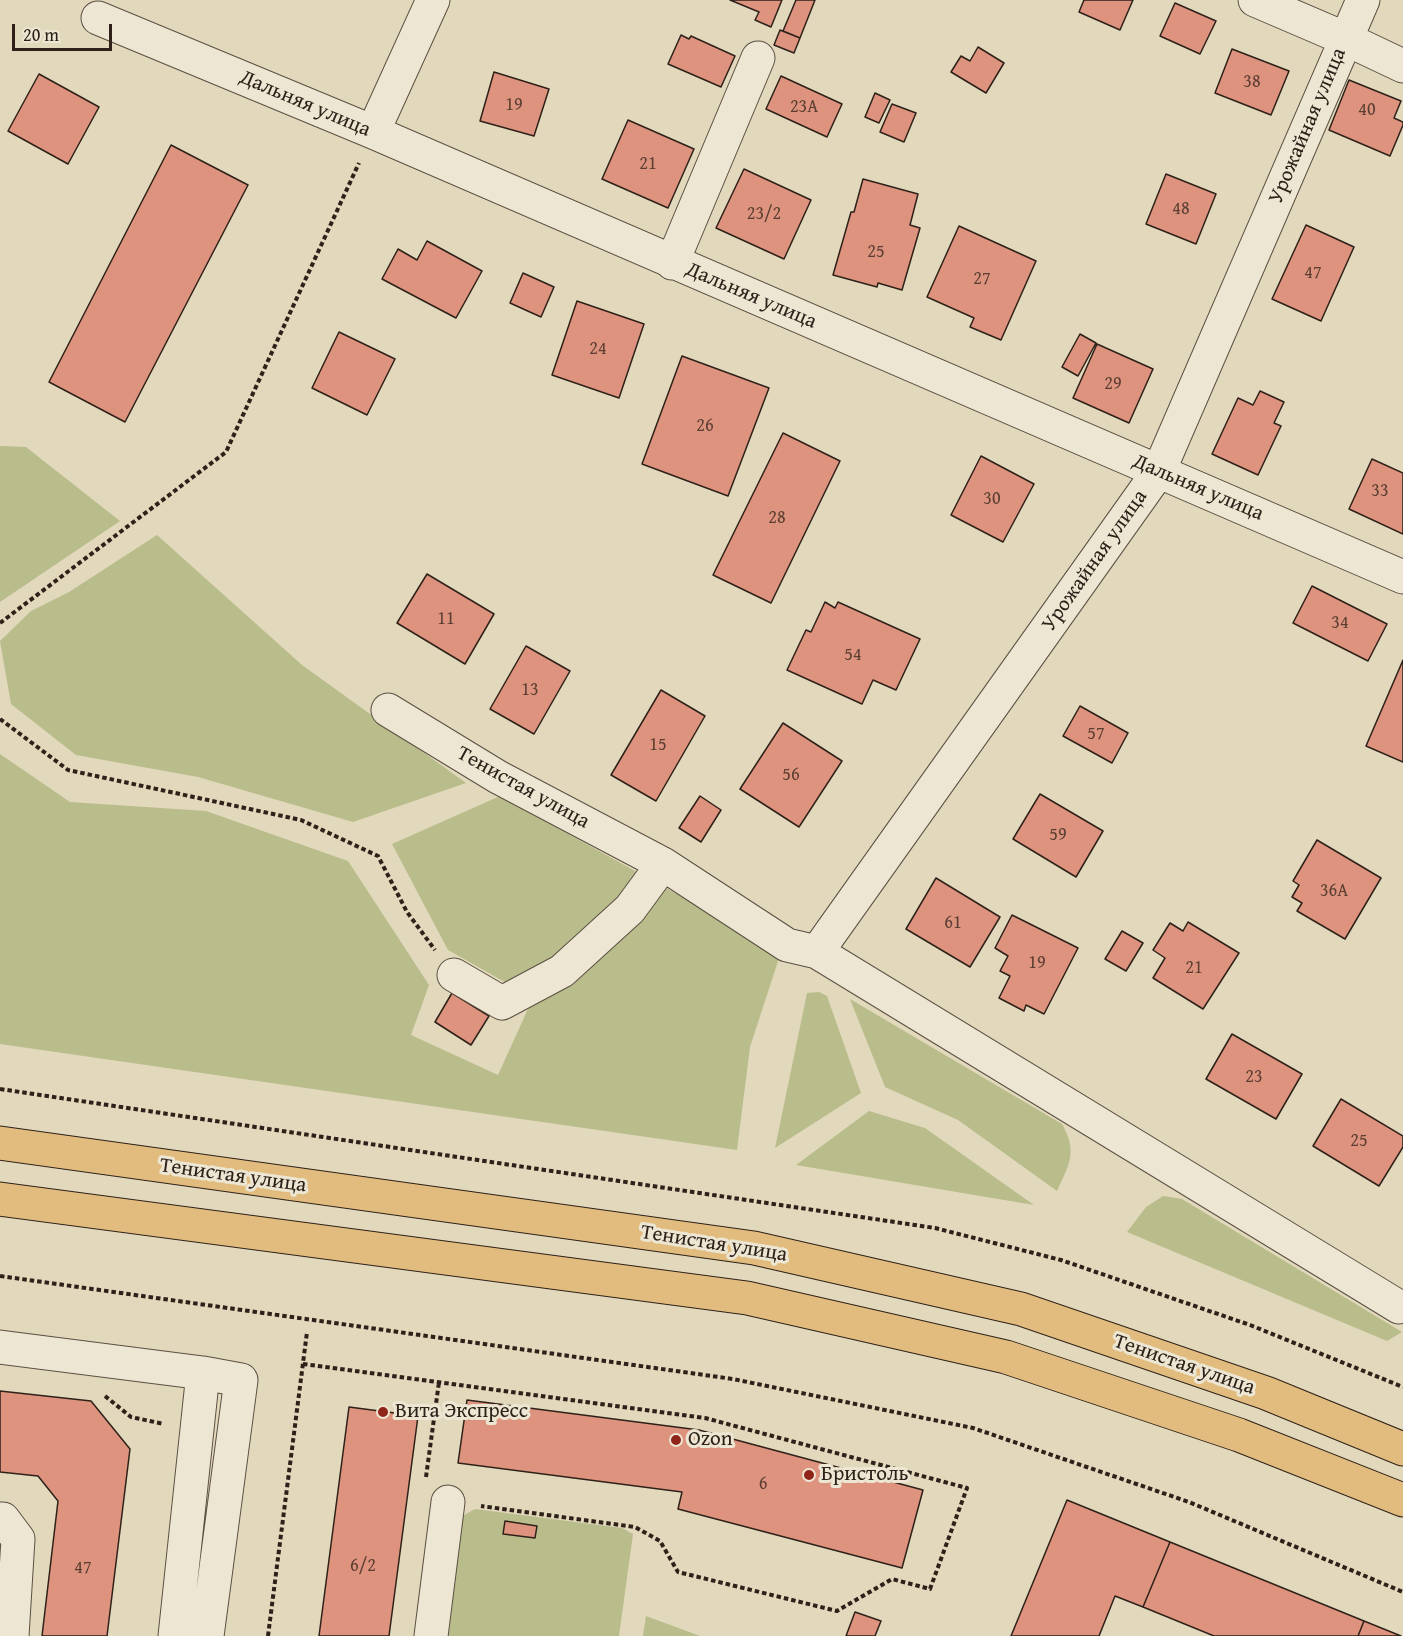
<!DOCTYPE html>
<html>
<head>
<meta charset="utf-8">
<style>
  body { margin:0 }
  #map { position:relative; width:1403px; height:1636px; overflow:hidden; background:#e2d8bb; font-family:"Gentium Book Plus",serif }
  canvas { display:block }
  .scale { position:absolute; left:12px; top:24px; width:100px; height:27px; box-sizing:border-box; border:3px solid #2e2119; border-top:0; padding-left:8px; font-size:18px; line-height:21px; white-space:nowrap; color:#2e2119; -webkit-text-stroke:4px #ece6d3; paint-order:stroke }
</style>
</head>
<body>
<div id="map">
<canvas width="1403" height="1636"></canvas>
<div class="scale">20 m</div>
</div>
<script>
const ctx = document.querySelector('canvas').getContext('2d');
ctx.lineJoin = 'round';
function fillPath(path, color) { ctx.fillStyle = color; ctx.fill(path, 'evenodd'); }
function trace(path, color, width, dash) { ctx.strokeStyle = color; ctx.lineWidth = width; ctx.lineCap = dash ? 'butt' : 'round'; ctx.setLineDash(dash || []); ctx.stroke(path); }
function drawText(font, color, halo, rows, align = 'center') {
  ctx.font = font + ' "Gentium Book Plus",serif'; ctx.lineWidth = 6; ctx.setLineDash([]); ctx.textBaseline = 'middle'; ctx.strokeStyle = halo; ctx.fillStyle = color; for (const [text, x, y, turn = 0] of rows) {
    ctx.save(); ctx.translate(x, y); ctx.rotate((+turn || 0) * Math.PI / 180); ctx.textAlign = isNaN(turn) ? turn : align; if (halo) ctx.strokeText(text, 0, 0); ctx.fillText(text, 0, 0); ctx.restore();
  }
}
fillPath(new Path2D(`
  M0,446L26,447L120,521L0,602Z
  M157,535L302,665L466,783L353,822L198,777L76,755L11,704L0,641L31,611L69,592Z
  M0,754L70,802L206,811L348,861L429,985L411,1035L498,1075L533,998L448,950L392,844L500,796L781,952L750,1047L737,1150L0,1044Z
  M819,992L827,996L861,1093L775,1148L807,993Z
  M850,999L1062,1124C1078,1152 1069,1165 1057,1191L958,1120L885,1087Z
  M869,1111L925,1128L1034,1205L796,1165Z
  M1163,1196L1182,1199L1402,1332L1387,1341L1127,1232L1146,1207Z
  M475,1509L622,1528L633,1534L619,1636H439L455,1520Z
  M646,1616L700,1636H643Z`), '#b9bd8c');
const building = new Path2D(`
  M730,0H782L771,27L755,20L759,12Z
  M796,0H815L800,38L783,31Z
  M1084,0H1133L1120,30L1079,12Z
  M1175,3L1216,21L1200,54L1160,36Z
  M780,30L800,38L794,53L774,45Z
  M681,35L689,39L691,36L735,56L721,87L668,64Z
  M978,47L1004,63L986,93L951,72L961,56L970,61Z
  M1232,49L1289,71L1271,115L1215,93Z
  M494,72L549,89L534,136L480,121Z
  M39,74L99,107L68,164L8,131Z
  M781,76L842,104L827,137L766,109Z
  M1349,80L1401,101L1394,118L1403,122V125L1390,156L1329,130Z
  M875,93L890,100L879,123L865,117Z
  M892,104L916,113L904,142L880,132Z
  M628,120L694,149L668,208L602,179Z
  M171,145L248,185L125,422L49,382Z
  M744,169L811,200L784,259L716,228Z
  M1166,174L1216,194L1196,244L1146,224Z
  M863,179L918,194L910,225L920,228L902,290L878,283L877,287L833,275L851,212H854Z
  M1306,225L1354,247L1321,321L1272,299Z
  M959,226L1036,261L1001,340L970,327L974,318L927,297Z
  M427,241L482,271L456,318L382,279L398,249L417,260Z
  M523,273L554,287L541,317L510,303Z
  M577,301L644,324L619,398L552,375Z
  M339,332L395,359L367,415L312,388Z
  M1080,334L1096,343L1078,376L1062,367Z
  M1097,344L1153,369L1129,423L1073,398Z
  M682,356L769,388L728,496L642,464Z
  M1260,391L1284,402L1274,423L1281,426L1258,475L1212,454L1238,398L1253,405Z
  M783,433L840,461L771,603L713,575Z
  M981,456L1034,484L1003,542L951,515Z
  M1372,459L1403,473V534L1349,509Z
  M427,574L494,614L465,664L397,623Z
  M1312,586L1387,624L1368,661L1293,623Z
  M825,602L835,608L838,602L920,639L896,690L873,680L862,704L787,670L806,630L811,632Z
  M526,646L570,671L534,734L490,709Z
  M1403,660V762L1366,746Z
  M661,690L705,716L656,801L611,775Z
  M1080,706L1128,733L1112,763L1063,736Z
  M783,723L842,761L799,827L740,789Z
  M1040,794L1103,831L1076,877L1013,839Z
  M700,796L721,810L701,842L679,828Z
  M1317,840L1381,878L1345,939L1297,911L1302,903L1292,897L1299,885L1293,881Z
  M936,878L1000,917L970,967L906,929Z
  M1012,915L1078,948L1044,1014L1026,1005L1024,1011L999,998L1010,976L1000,971L1008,956L995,948Z
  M1188,922L1239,953L1203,1009L1153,978L1165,958L1153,950L1170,923L1183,931Z
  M1122,931L1143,943L1126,971L1105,959Z
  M452,993L489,1016L471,1045L435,1022Z
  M1232,1034L1302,1074L1276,1119L1206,1079Z
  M1341,1099L1403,1136V1147L1379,1186L1313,1146Z
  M0,1391L91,1401L130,1449L107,1636H42L58,1501L38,1476L0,1472Z
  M467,1400L699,1430L923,1490L902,1568L678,1509L682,1492L458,1463Z
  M349,1407L418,1416L389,1636H319Z
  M1067,1500L1170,1542L1143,1607L1115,1596L1099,1636H1011Z
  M505,1521L537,1526L535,1538L503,1534Z
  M1170,1542L1364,1621L1358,1636H1214L1143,1607Z
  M855,1612L881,1621L875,1636H846Z
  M1364,1621L1401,1636H1358Z`);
fillPath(building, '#de937e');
trace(building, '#2e2119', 1.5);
const minor = new Path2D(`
  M1255,0L1346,39L1403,66
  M98,18L373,132L1403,577
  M373,132L433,0
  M672,263L758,58
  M388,710L498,777L663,864L787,945L817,952L1399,1307
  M817,952L1159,471L1363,0
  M454,975L502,1003L562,971L630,909L663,864
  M0,1347L203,1373L241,1380L207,1636
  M0,1519H3L18,1539L12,1636
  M175,1636L203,1373
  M431,1636L448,1502`);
const major = new Path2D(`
  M0,1143L754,1248L1021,1309L1266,1393L1403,1449
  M0,1199L747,1298L1006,1357L1239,1435L1403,1500`);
trace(minor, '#5b4f42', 35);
trace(major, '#2e2119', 35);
trace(new Path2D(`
  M0,623L226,452L359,163
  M0,719L68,770L301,820L378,856L407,912L435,950
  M0,1089L935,1228L1061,1260L1250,1325L1403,1387
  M0,1276L733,1379L973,1428L1189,1502L1403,1592
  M303,1364L705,1418L967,1488L930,1589L892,1579L837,1611L678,1572L660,1541L635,1527L481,1506
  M105,1396L131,1417L164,1424
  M426,1477L439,1382
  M268,1636L307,1332`), '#2e2119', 4, [4.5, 3]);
trace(minor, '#ece6d3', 33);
trace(major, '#e1bc7e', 33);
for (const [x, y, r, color] of [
  [383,1412,6,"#8f2418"],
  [676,1440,6,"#8f2418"],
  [809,1475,6,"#8f2418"]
]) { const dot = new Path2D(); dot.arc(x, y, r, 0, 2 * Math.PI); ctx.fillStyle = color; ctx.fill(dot); trace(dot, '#ece6d3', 2); }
drawText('18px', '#5a3e32', null, [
  ["38",1252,82],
  ["19",514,105],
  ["23А",804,107],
  ["40",1367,110],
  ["21",648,164],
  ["48",1181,209],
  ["23/2",764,214],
  ["25",876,252],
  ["47",1313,273],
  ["27",982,279],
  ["24",598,349],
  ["29",1113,384],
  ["26",705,426],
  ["33",1380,491],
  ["30",992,499],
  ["28",777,518],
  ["11",446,619],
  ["34",1340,623],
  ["54",853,655],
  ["13",530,690],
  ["57",1096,734],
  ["15",658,745],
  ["56",791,775],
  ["59",1058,835],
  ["36А",1334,891],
  ["61",953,923],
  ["19",1037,963],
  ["21",1194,968],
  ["23",1254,1077],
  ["25",1359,1141],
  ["6",763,1484],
  ["6/2",363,1566],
  ["47",83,1568]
]);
drawText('21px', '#2e2119', '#ece6d3', [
  ["Дальняя улица",305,104,23],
  ["Урожайная улица",1308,126,-67],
  ["Дальняя улица",751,296,23],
  ["Дальняя улица",1198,488,23],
  ["Урожайная улица",1095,561,-55],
  ["Тенистая улица",523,788,29],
  ["Тенистая улица",233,1176,8],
  ["Тенистая улица",714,1244,9],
  ["Тенистая улица",1184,1365,19]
]);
drawText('21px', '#2e2119', '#ece6d3', [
  ["Вита Экспресс",395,1412],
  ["Ozon",688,1440],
  ["Бристоль",821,1475]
], 'left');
</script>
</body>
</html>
